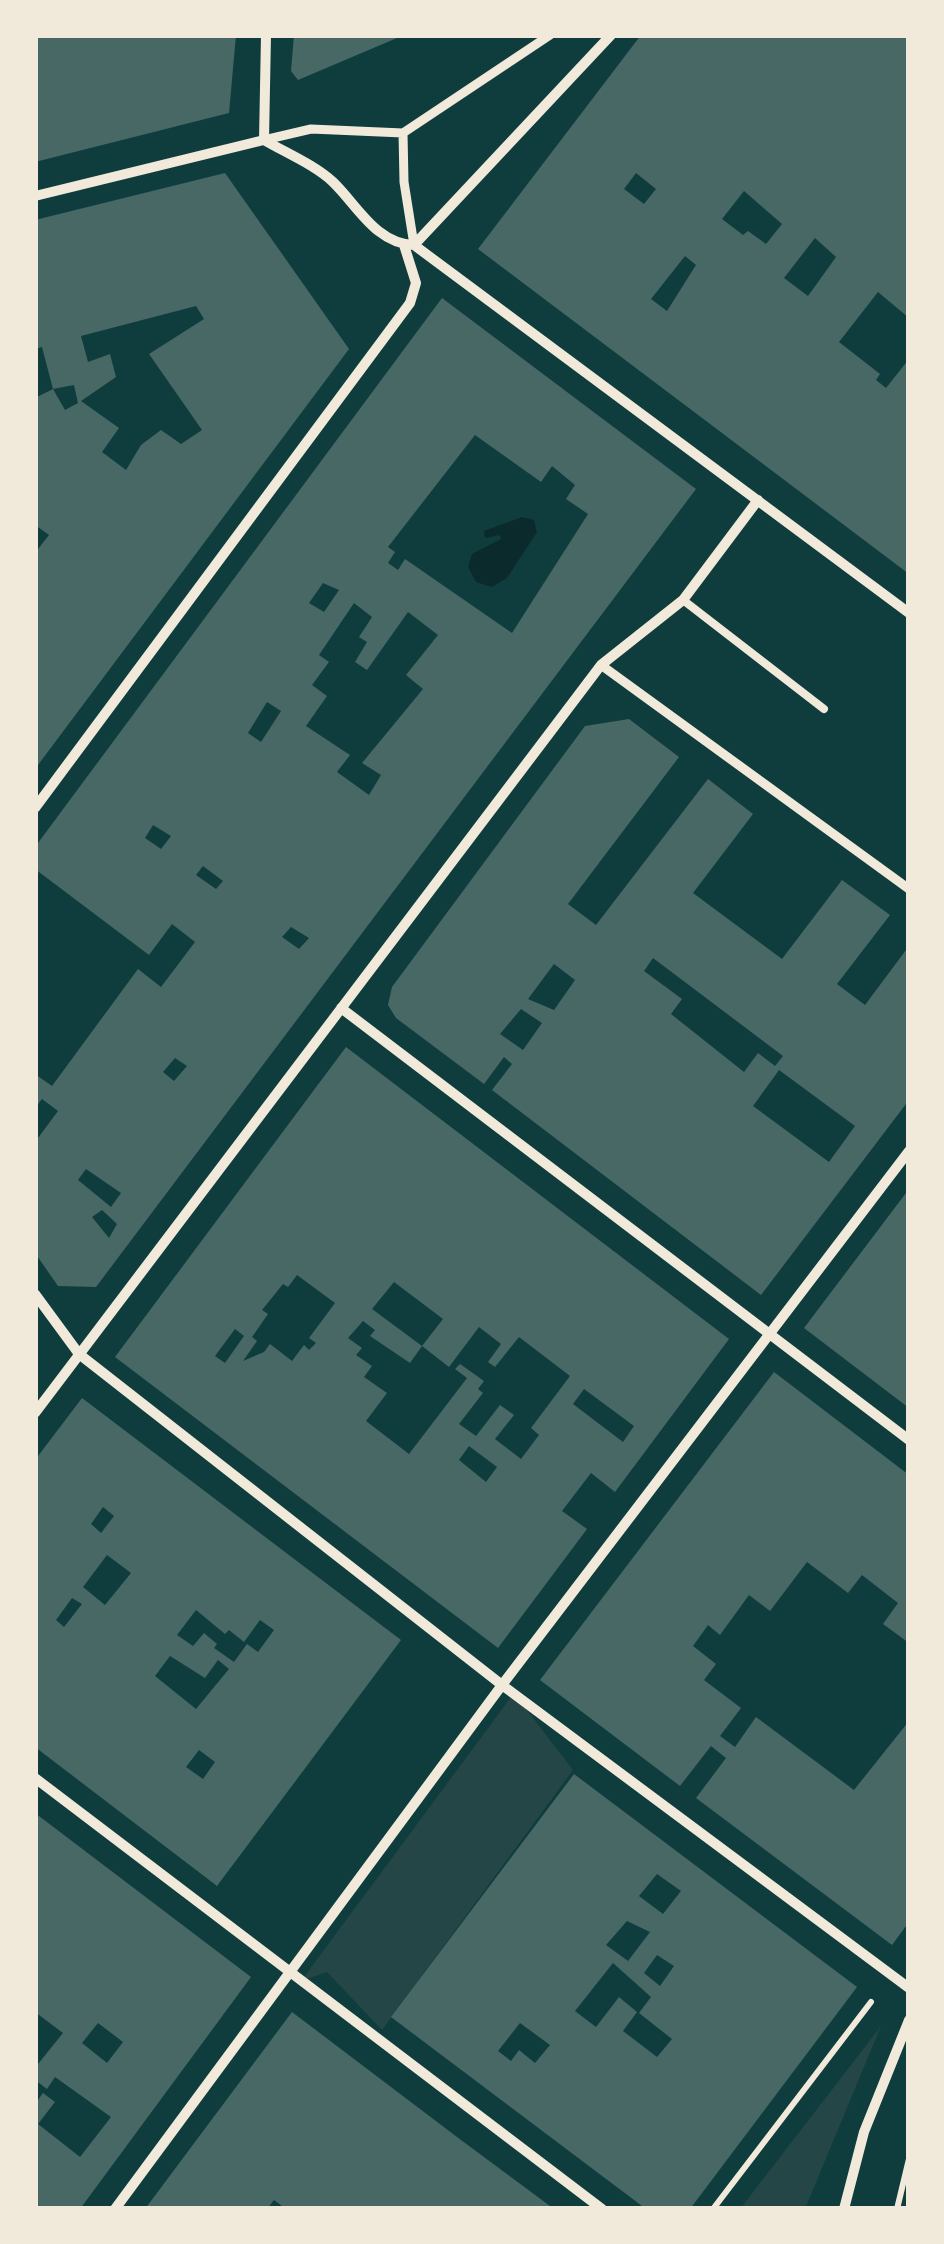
<!DOCTYPE html>
<html>
<head>
<meta charset="utf-8">
<style>
  body { margin:0 }
  #map { position:relative; width:944px; height:2244px; overflow:hidden; background:#0f3d3e; font-family:Helvetica,sans-serif }
  canvas { display:block }
  .frame { position:absolute; inset:0; border:38px solid #f1e9da; pointer-events:none }
</style>
</head>
<body>
<div id="map">
<canvas width="944" height="2244"></canvas>
<div class="frame"></div>
</div>
<script>
const ctx = document.querySelector('canvas').getContext('2d');
ctx.lineJoin = 'round';
function fillPath(path, color) { ctx.fillStyle = color; ctx.fill(path, 'evenodd'); }
function trace(path, color, width, dash) { ctx.strokeStyle = color; ctx.lineWidth = width; ctx.lineCap = dash ? 'butt' : 'round'; ctx.setLineDash(dash || []); ctx.stroke(path); }
fillPath(new Path2D(`
  M514,1693L573,1770L382,2030L327,1972L301,1981Z
  M881,2026L805,2209H740Z`), '#244646');
fillPath(new Path2D(`
  M522,517L534,520L537,532L507,578L492,587L476,582L468,567L472,554L501,539L500,535L485,538L484,531Z`), '#0a2a2b');
fillPath(new Path2D(`
  M35,35H236L229,113L35,162Z
  M294,35H404L298,80L291,71Z
  M641,35H909V318L878,292L839,342L880,374L876,380L886,388L909,359V574L478,249ZM636,173L656,189L644,204L624,189ZM744,191L782,224L766,244L748,231L743,235L722,219ZM815,238L836,257L808,296L784,278ZM685,256L696,265L667,311L651,299Z
  M225,173L349,349L35,769V553L49,535L35,525V398L53,389L65,410L78,403L74,385L53,389L42,347L35,349V220ZM196,306L204,319L149,354L202,430L181,444L161,430L141,445L126,470L102,452L119,428L81,401L116,377L110,354L88,362L81,336Z
  M442,298L696,489L96,1287L58,1286L35,1253V1142L58,1111L42,1099L35,1108V1074L52,1086L138,969L161,987L195,942L172,924L149,955L35,869V847ZM475,435L541,482L552,466L575,485L566,499L588,514L512,633L405,559L398,570L388,563L395,552L388,547ZM323,583L339,590L324,612L309,603ZM354,603L372,617L359,637L367,642L355,662L367,670L408,612L438,635L406,675L423,689L362,763L381,775L369,795L337,772L350,755L306,726L327,696L312,685L329,662L319,655ZM267,702L281,711L261,742L248,733ZM153,825L171,836L161,849L145,838ZM203,866L223,881L216,889L196,875ZM291,927L309,938L299,949L282,937ZM175,1058L187,1066L174,1081L163,1072ZM86,1169L121,1193L111,1207L78,1180ZM102,1210L117,1224L109,1238L92,1217Z
  M629,719L679,757L568,904L596,925L708,779L753,814L693,893L782,959L842,880L890,915L837,984L865,1005L909,946V1100L761,1295L492,1090L512,1064L504,1057L484,1084L396,1018L388,1005L392,987L585,726ZM653,958L783,1056L775,1066L758,1053L744,1072L671,1014L682,999L644,971ZM554,964L575,980L554,1010L528,999ZM521,1009L542,1023L523,1050L500,1034ZM779,1070L855,1126L829,1162L753,1106Z
  M346,1047L729,1339L615,1492L591,1473L562,1511L587,1529L498,1648L115,1357ZM297,1275L335,1303L309,1338L316,1343L309,1350L304,1345L292,1361L270,1344L264,1352L243,1361L257,1341L252,1337L268,1314L262,1310L283,1284L288,1287ZM394,1282L443,1319L422,1346L449,1367L479,1327L501,1344L488,1362L495,1367L519,1337L570,1376L531,1428L539,1435L521,1459L495,1439L514,1415L500,1405L476,1436L459,1424L483,1393L478,1389L484,1381L460,1364L455,1369L467,1378L409,1454L366,1421L387,1393L364,1377L372,1366L356,1355L362,1348L348,1338L363,1321L375,1330L370,1336L410,1363L422,1346L372,1309ZM235,1329L244,1336L225,1363L215,1356ZM584,1389L634,1426L623,1442L573,1404ZM469,1446L497,1467L486,1482L459,1460Z
  M909,1189V1408L804,1328Z
  M774,1372L909,1475V1643L883,1624L898,1603L862,1575L848,1593L807,1562L770,1611L749,1595L720,1635L708,1625L693,1646L716,1664L704,1680L741,1708L720,1736L735,1747L756,1717L854,1790L909,1721V1922L892,1945L696,1798L726,1758L711,1746L680,1786L540,1680Z
  M82,1398L401,1640L217,1886L35,1747V1460ZM103,1507L114,1516L101,1533L91,1524ZM107,1555L131,1573L105,1605L83,1587ZM72,1598L82,1604L64,1627L56,1620ZM196,1610L225,1634L229,1630L244,1642L260,1620L274,1630L258,1652L247,1644L234,1662L214,1648L217,1644L204,1633L193,1646L177,1635ZM170,1656L205,1678L218,1660L229,1669L196,1709L155,1676ZM199,1750L215,1762L203,1779L186,1767Z
  M574,1774L857,1987L690,2209H646L391,2017ZM657,1874L681,1891L663,1914L639,1896ZM627,1921L650,1932L628,1961L606,1945ZM657,1955L674,1966L660,1986L644,1973ZM613,1963L651,1997L639,2013L672,2039L657,2057L623,2031L637,2012L619,1997L596,2027L575,2011ZM520,2023L550,2045L535,2063L519,2050L511,2061L498,2051Z
  M35,1813L251,1977L80,2209H35V2104L43,2093L55,2102L38,2124L80,2157L111,2117L55,2077L47,2089L35,2080V2062L38,2064L63,2033L35,2012ZM98,2023L123,2042L107,2063L82,2043Z
  M292,2012L457,2137L554,2209H286L274,2200L267,2209H145Z`), '#486865');
trace(new Path2D(`
  M713,2209L871,2002
  M897,2209L909,2159`), '#f1e9da', 6);
trace(new Path2D(`
  M683,600L824,709`), '#f1e9da', 8);
trace(new Path2D(`
  M403,133L404,182L414,245
  M264,140L311,129L403,133L550,35
  M601,665L909,889`), '#f1e9da', 9);
trace(new Path2D(`
  M264,140C286,153 315,165 333,182C357,205 376,244 414,245L611,35
  M264,140L266,35
  M35,196L264,140
  M414,245L909,613
  M35,808L410,303L416,283L404,245
  M341,1008L909,1440
  M35,1294L79,1354L502,1685L909,1988
  M35,1413L601,665L683,600L758,500
  M35,1778L602,2209
  M115,2209L502,1685L909,1151
  M844,2209L864,2132L909,2020`), '#f1e9da', 10);
</script>
</body>
</html>
